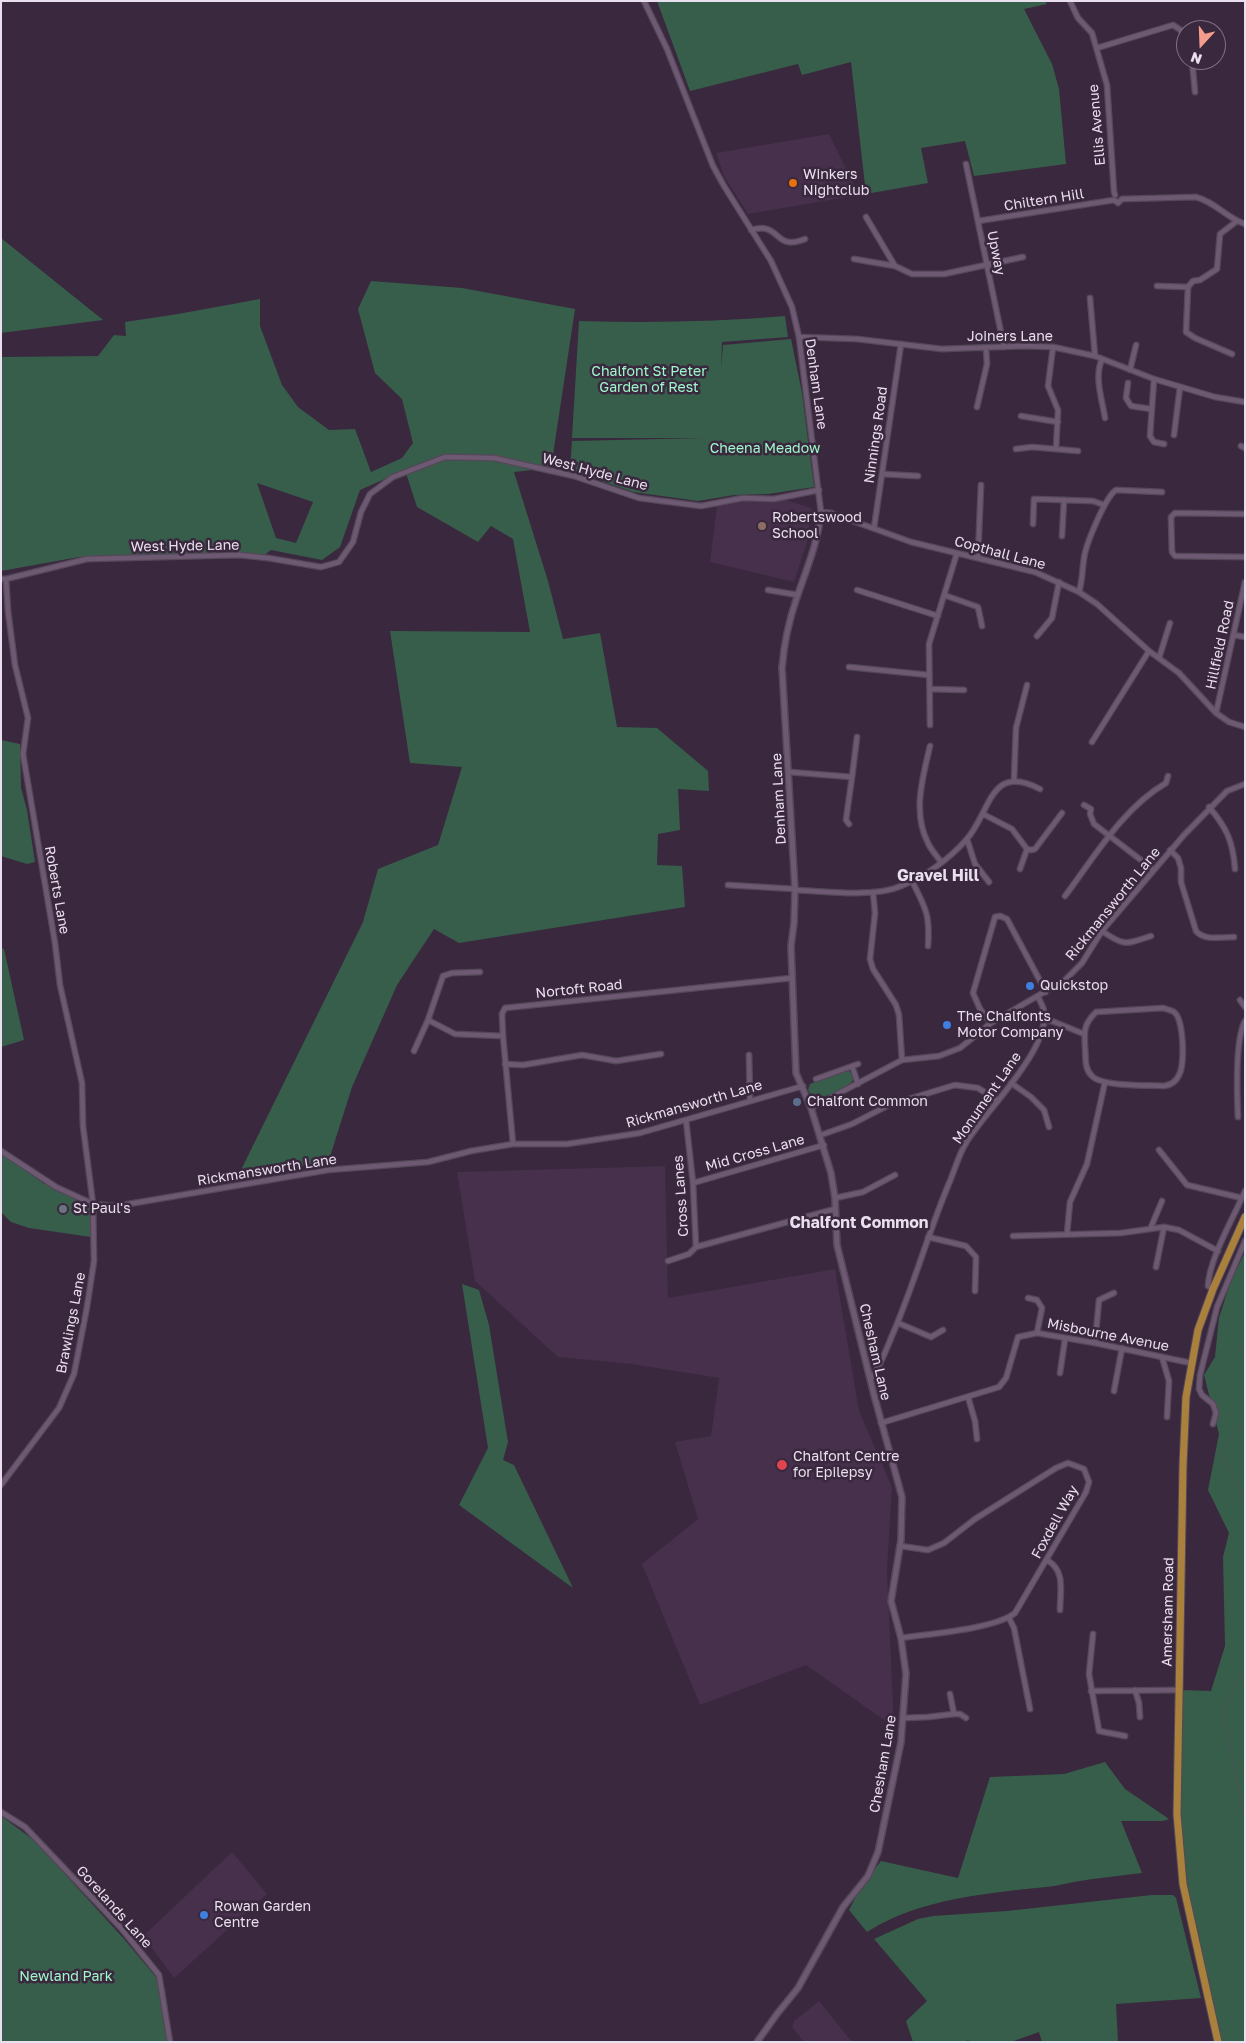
<!DOCTYPE html>
<html>
<head>
<meta charset="utf-8">
<style>
  body { margin:0 }
  #map { position:relative; width:1246px; height:2043px; overflow:hidden; background:#3a283e; font-family:"Golos Text",sans-serif }
  canvas { display:block }
  .frame { position:absolute; inset:0; border:2px solid #eadfee; pointer-events:none }
  .north { position:absolute; left:1176px; top:20px; width:50px; height:50px; box-sizing:border-box; background:#3a283e; border:1px solid #807184; border-radius:50%; rotate:200deg; font-size:14px; font-weight:700; line-height:20px; text-align:center; color:#eadfee }
  .north::after { content:''; display:block; margin:auto; width:18px; height:22px; background:#f49d8d; clip-path:polygon(50% 0,100% 100%,50% 72%,0 100%) }
</style>
</head>
<body>
<div id="map">
<canvas width="1246" height="2043"></canvas>
<div class="frame"></div>
<div class="north">N</div>
</div>
<script>
const ctx = document.querySelector('canvas').getContext('2d');
ctx.lineJoin = 'round';
function fillPath(path, color) { ctx.fillStyle = color; ctx.fill(path, 'evenodd'); }
function trace(path, color, width, dash) { ctx.strokeStyle = color; ctx.lineWidth = width; ctx.lineCap = dash ? 'butt' : 'round'; ctx.setLineDash(dash || []); ctx.stroke(path); }
function drawText(font, color, halo, rows, align = 'center') {
  ctx.font = font + ' "Golos Text",sans-serif'; ctx.lineWidth = 5; ctx.setLineDash([]); ctx.textBaseline = 'middle'; ctx.strokeStyle = halo; ctx.fillStyle = color; for (const [text, x, y, turn = 0] of rows) {
    ctx.save(); ctx.translate(x, y); ctx.rotate((+turn || 0) * Math.PI / 180); ctx.textAlign = isNaN(turn) ? turn : align; if (halo) ctx.strokeText(text, 0, 0); ctx.fillText(text, 0, 0); ctx.restore();
  }
}
fillPath(new Path2D(`
  M829,134L859,195L748,214L724,176L716,153Z
  M786,500L811,508L812,510L807,542L794,582L710,562L717,506H720V503Z
  M665,1166L668,1298L835,1269L859,1411L892,1487L887,1570L894,1727L806,1665L700,1705L642,1564L698,1519L675,1442L711,1436L719,1378L632,1364L558,1357L475,1281L457,1172Z
  M232,1852L267,1894L174,1978L143,1936Z
  M819,2001L852,2042H804L792,2027L794,2021Z`), '#46304c');
fillPath(new Path2D(`
  M657,1H1045L1047,4L1024,9L1052,64L1059,89L1066,164L974,176L965,141L921,148L928,183L866,194L851,62L802,75L798,64L690,91Z
  M1,238L103,320L1,333Z
  M371,281L462,288L575,309L551,468L514,472L548,581L563,639L600,633L617,727L657,728L708,771L709,791L678,789L680,830L658,834L657,865L682,866L685,907L459,943L434,929L397,985L352,1087L328,1163L240,1172L363,922L378,869L438,845L462,767L410,763L390,631L530,632L513,539L491,526L478,542L417,507L405,470L360,490L340,547L322,560L271,550L263,556L79,557L1,571V357L98,356L114,335L126,336L125,322L178,314L260,299V326L282,385L298,407L329,430L355,429L371,472L402,458L413,443L402,399L375,373L358,309ZM257,483L313,502L296,543L276,538Z
  M785,316L788,337L722,342L721,369L723,345L791,339L802,393L814,487L768,494L734,495L698,501L633,492L570,470L572,441L704,438H572L579,321C648,323 716,322 785,316Z
  M1,740L20,744L21,788L27,810L35,862L27,864L1,856Z
  M1,948L4,949L24,1040L1,1047Z
  M846,1069C851,1071 855,1077 852,1082C842,1089 822,1102 811,1095L808,1090L810,1084Z
  M1,1153L43,1183L93,1204L91,1237L29,1228L11,1222L1,1212Z
  M1245,1252V2042H1218L1183,1884L1175,1814L1179,1690L1211,1691L1225,1646L1223,1557L1229,1533L1208,1490L1219,1434L1204,1375L1215,1357L1219,1318L1230,1283Z
  M462,1284L479,1290L489,1325L508,1442L503,1460L514,1465L573,1588L459,1505L488,1448Z
  M1105,1762L1125,1789L1169,1819L1163,1821H1121L1142,1873C1119,1876 1096,1878 1074,1882C1067,1883 1061,1885 1055,1886C992,1893 922,1897 867,1932L849,1910L862,1885L881,1861L958,1878L990,1777L1064,1774Z
  M1,1816L35,1841L124,1939L165,1988L172,2042H1Z
  M1152,1895H1173L1176,1898L1201,1998L1116,2004L1118,2042H1042L1039,2032L1011,2042H970L968,2040L965,2042H913L906,2021L927,2001L874,1939L918,1919L933,1916L1007,1911Z`), '#375e4a');
trace(new Path2D(`
  M1245,1341L1241,1345L1245,1363
  M1245,1420L1219,1452L1240,1490L1245,1508
  M1245,1663L1223,1712L1245,1820`), '#47545a', 1);
const minor = new Path2D(`
  M644,1L667,49L713,166L724,186L771,261L792,307L799,337L821,512L831,513L911,542L1035,572L1079,592L1097,604L1149,651L1179,673L1216,713L1229,722L1245,727
  M1070,1L1078,18L1092,33L1107,85L1114,192L1115,195
  M1097,48L1173,25L1182,31L1186,36
  M1192,60L1195,92
  M966,164L1004,347
  M866,217L895,266
  M978,221L1114,200L1118,203L1122,199L1196,197C1215,202 1227,218 1245,224
  M751,230C782,221 773,252 805,239
  M854,259L895,266L912,274H944L1023,257
  M1157,286L1188,287L1193,281L1200,280L1217,269L1220,234L1237,221
  M1188,287L1186,332L1195,338L1232,354
  M1090,298L1095,356
  M799,337L857,339L942,349L1024,346L1053,347L1095,356L1154,379L1215,397L1245,402
  M1053,347L1048,386L1058,410L1056,449
  M1102,359C1094,377 1102,399 1105,418
  M1130,370L1136,345
  M1154,379L1150,436L1154,442L1164,444
  M1128,383L1126,398L1131,406L1151,409
  M977,407L987,364L986,348
  M1021,416L1058,422
  M1174,435L1180,387
  M1241,446L1245,448
  M1016,449L1032,447L1078,451
  M882,474L918,476
  M1245,514L1175,513L1171,517L1172,552L1175,556L1245,557
  M1033,524L1034,499L1093,501L1104,505
  M874,528L901,344
  M1062,536L1064,500
  M978,557L981,485
  M1,579H6L87,559L239,555L268,558L321,567L339,562L353,542L361,512L370,494L393,477L445,457L494,458L574,476L639,498L701,506L743,498L774,499L819,490
  M768,590L798,595
  M857,590L938,616
  M1079,592C1083,579 1082,566 1085,553C1088,540 1106,496 1116,490L1162,492
  M944,595L978,607L982,626
  M1234,635L1245,637
  M1037,636L1052,618L1059,582
  M1159,658L1170,623
  M849,667L929,675
  M930,689L964,690
  M1216,713L1245,582
  M930,725L929,644L957,553
  M1092,742L1149,651
  M930,746C923,777 912,812 928,843C931,850 937,856 941,862
  M789,772L852,777L857,737
  M1014,780L1016,728L1027,685
  M1084,805L1091,809L1090,814L1094,824L1154,870
  M1209,807C1227,828 1233,842 1235,869
  M983,814L1012,829L1027,849L1031,850L1035,849L1062,813
  M849,824L846,820L852,777
  M967,839L975,864L989,882
  M1170,850L1178,858L1181,868V882L1196,931C1204,941 1222,937 1234,937
  M1020,869L1027,849
  M912,881C926,909 930,914 928,946
  M728,885L795,889
  M795,890C824,891 875,898 901,886C925,876 949,859 966,840C991,813 989,762 1040,789
  M873,892L875,913L870,959L873,969L896,1005L899,1015L902,1060
  M1065,896C1095,856 1123,808 1166,783L1168,776
  M1102,931C1125,947 1126,944 1151,936
  M480,972L452,973L443,976L428,1020L455,1034L503,1036
  M1240,1000L1245,1007
  M1163,1008C1166,1009 1171,1010 1174,1012C1184,1019 1185,1065 1179,1075C1176,1082 1171,1085 1164,1086C1149,1085 1102,1087 1092,1076C1084,1069 1086,1057 1085,1047C1084,1030 1084,1024 1096,1012Z
  M1043,1021H1052L1084,1034
  M991,1023L980,1009L973,993L995,917L1000,916L1007,919L1046,992
  M414,1051L428,1020
  M749,1055L750,1100
  M505,1064L523,1065L582,1055L616,1061L661,1054
  M852,1066L858,1084
  M816,1079L858,1064
  M1011,1083L1031,1097L1044,1110L1049,1127
  M811,1108L902,1060L939,1056L960,1048L991,1023L1065,980L1082,963L1102,931L1184,835L1227,791L1245,784
  M1238,1117C1237,1095 1235,1039 1245,1021
  M686,1120L693,1183L696,1247
  M821,1135L852,1124L889,1105L955,1085L978,1088L998,1101
  M513,1144L503,1036L502,1014L505,1008L792,978
  M1159,1150L1187,1185L1242,1198
  M1,1151L56,1187L93,1204L117,1206L328,1170L428,1162L471,1151L513,1144H567L640,1133L803,1086
  M693,1183L824,1145
  M835,1198L863,1192L895,1175
  M1151,1227L1162,1201
  M1067,1234L1070,1202L1087,1164L1105,1082
  M1013,1236L1121,1233L1164,1227L1179,1230L1218,1251
  M928,1237L966,1246L976,1257L975,1291
  M668,1261L689,1254L696,1247L835,1209
  M1156,1267L1164,1227
  M1213,1289L1208,1286C1209,1259 1234,1217 1245,1191
  M1028,1298L1037,1300L1042,1308L1037,1333
  M898,1323L931,1337L943,1330
  M1095,1343L1099,1300L1114,1293
  M1162,1357L1169,1381L1167,1417
  M1060,1373L1065,1339
  M871,1378C882,1364 887,1347 894,1331C915,1282 929,1230 950,1181C955,1169 959,1154 966,1143C986,1110 1050,1050 1044,1011C1043,1006 1040,1001 1038,997
  M1114,1391L1122,1348
  M968,1397L975,1421L977,1439
  M881,1423L999,1387L1006,1378L1018,1337L1037,1333L1095,1343L1191,1363
  M1213,1424L1216,1413L1213,1404L1202,1395L1199,1389L1200,1375L1217,1307L1245,1241
  M1,1485L59,1408L74,1374L87,1307L94,1261L93,1204L83,1126L82,1083L60,985L55,943L23,754L28,718L15,665L8,611L6,579
  M900,1546L928,1550L944,1543L975,1519L1056,1468L1068,1463L1084,1469L1089,1482L1086,1492L1015,1613C995,1629 928,1634 901,1638
  M1047,1560C1066,1571 1060,1591 1060,1610
  M1009,1618L1014,1628L1030,1709
  M1093,1634L1089,1674L1099,1731L1125,1736
  M1135,1690L1139,1703L1140,1717
  M1091,1691L1179,1690
  M950,1694L954,1714
  M903,1718L928,1717L954,1714H960L966,1718
  M1,1812L25,1827L121,1928L159,1975L170,2042`);
const tertiary = new Path2D(`
  M757,2042L777,2014L798,1988L843,1907L868,1876L878,1852L901,1742L906,1674L901,1638L891,1601L901,1540L902,1497L874,1395L837,1245L835,1198L831,1173L811,1108L796,1073L791,946L794,923L795,889L782,668C784,643 789,620 797,597C807,568 818,542 821,512`);
const trunk = new Path2D(`
  M1218,2042L1183,1884L1177,1814L1183,1465L1186,1397L1198,1330L1213,1289L1245,1217`);
trace(minor, '#554759', 7);
trace(tertiary, '#554759', 8);
trace(trunk, '#554759', 9);
trace(minor, '#6d5a72', 4.5);
trace(tertiary, '#6d5a72', 5);
trace(trunk, '#aa813c', 7);
for (const [x, y, r, color] of [
  [793,183,5,"#e8710a"],
  [762,526,5,"#8d6e63"],
  [1030,986,5,"#3f7fe0"],
  [947,1025,5,"#3f7fe0"],
  [797,1102,5,"#5c6f8a"],
  [63,1209,5,"#6b7280"],
  [782,1465,6,"#e0444e"],
  [204,1915,5,"#3f7fe0"]
]) { const dot = new Path2D(); dot.arc(x, y, r, 0, 2 * Math.PI); ctx.fillStyle = color; ctx.fill(dot); trace(dot, '#3a283e', 2); }
drawText('14px', '#eadfee', '#3a283e', [
  ["Ellis Avenue",1097,125,-95],
  ["Chiltern Hill",1044,200,-9],
  ["Upway",996,253,79],
  ["Joiners Lane",1010,337],
  ["Denham Lane",816,384,82],
  ["Ninnings Road",876,435,-82],
  ["West Hyde Lane",595,472,15],
  ["West Hyde Lane",185,546,-1],
  ["Copthall Lane",1000,553,15],
  ["Hillfield Road",1220,645,-78],
  ["Denham Lane",779,799,-93],
  ["Roberts Lane",57,890,80],
  ["Rickmansworth Lane",1113,904,-51],
  ["Nortoft Road",579,989,-6],
  ["Monument Lane",987,1098,-55],
  ["Rickmansworth Lane",694,1104,-16],
  ["Mid Cross Lane",755,1153,-16],
  ["Rickmansworth Lane",267,1170,-9],
  ["Cross Lanes",681,1196,-94],
  ["Brawlings Lane",71,1323,-79],
  ["Misbourne Avenue",1108,1335,11],
  ["Chesham Lane",875,1352,77],
  ["Foxdell Way",1055,1522,-61],
  ["Amersham Road",1168,1612,-89],
  ["Chesham Lane",883,1764,-80],
  ["Gorelands Lane",114,1907,48]
]);
drawText('14px', '#eadfee', '#3a283e', [
  ["Winkers",803,175],
  ["Nightclub",803,191],
  ["Robertswood",772,518],
  ["School",772,534],
  ["Quickstop",1040,986],
  ["The Chalfonts",957,1017],
  ["Motor Company",957,1033],
  ["Chalfont Common",807,1102],
  ["St Paul's",73,1209],
  ["Chalfont Centre",793,1457],
  ["for Epilepsy",793,1473],
  ["Rowan Garden",214,1907],
  ["Centre",214,1923]
], 'left');
drawText('14px', '#9ef8ca', '#3a283e', [
  ["Chalfont St Peter",649,372],
  ["Garden of Rest",649,388],
  ["Cheena Meadow",765,449],
  ["Newland Park",66,1977]
]);
drawText('bold 16px', '#eadfee', '#3a283e', [
  ["Gravel Hill",938,876],
  ["Chalfont Common",859,1223]
]);
</script>
</body>
</html>
